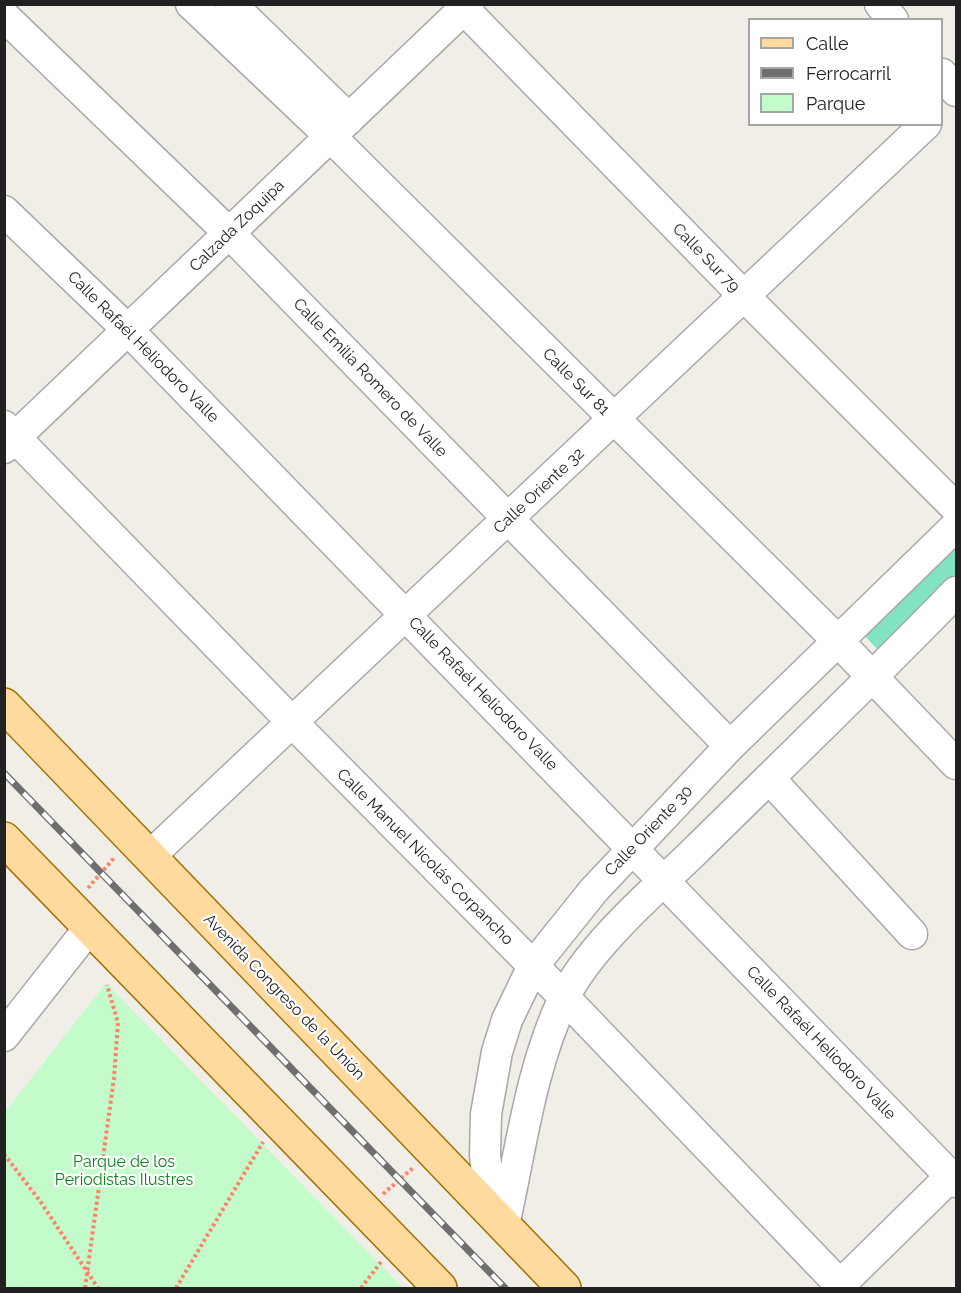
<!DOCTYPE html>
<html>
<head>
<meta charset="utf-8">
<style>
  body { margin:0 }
  #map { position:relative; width:961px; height:1293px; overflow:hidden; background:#f1eee7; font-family:Raleway,sans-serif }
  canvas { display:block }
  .frame { position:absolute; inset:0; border:6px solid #212121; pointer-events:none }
  .legend { position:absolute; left:748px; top:18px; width:195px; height:108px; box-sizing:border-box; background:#fff; border:2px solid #a6a6a6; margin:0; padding:8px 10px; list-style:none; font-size:18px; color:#212121 }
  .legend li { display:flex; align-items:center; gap:12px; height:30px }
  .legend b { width:30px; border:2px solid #a6a6a6 }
</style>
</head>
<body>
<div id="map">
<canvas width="961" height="1293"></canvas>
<div class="frame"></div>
<ul class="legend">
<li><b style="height:8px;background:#ffda9e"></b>Calle</li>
<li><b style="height:8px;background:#6f6f6f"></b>Ferrocarril</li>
<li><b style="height:16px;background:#c3fcca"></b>Parque</li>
</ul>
</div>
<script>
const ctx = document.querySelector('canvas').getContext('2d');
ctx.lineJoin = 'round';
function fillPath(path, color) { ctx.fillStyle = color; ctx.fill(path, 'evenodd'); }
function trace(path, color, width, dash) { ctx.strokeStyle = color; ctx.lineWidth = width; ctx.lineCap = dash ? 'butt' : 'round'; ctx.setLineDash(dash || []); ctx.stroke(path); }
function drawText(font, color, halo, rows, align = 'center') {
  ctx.font = font + ' Raleway,sans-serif'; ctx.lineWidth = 4.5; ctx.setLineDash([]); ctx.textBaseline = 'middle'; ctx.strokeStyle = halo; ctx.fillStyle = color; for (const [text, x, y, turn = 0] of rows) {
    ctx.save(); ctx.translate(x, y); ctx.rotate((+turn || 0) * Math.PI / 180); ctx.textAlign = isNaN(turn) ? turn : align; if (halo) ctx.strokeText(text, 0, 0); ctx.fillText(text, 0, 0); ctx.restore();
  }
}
fillPath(new Path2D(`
  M106,983L403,1288H5V1112Z`), '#c3fcca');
fillPath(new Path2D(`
  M956,537V582L882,654L860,631Z`), '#82e3c2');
const minor = new Path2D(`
  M191,4L331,137L837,640L956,764
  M231,4L349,119
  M459,4L745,297L956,508
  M880,4L893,20
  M4,16L230,234L730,746
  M942,74L956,91
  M4,211L128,330L956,1182
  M4,426L292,722L564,997L843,1288
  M4,448L469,4
  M769,778L912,934
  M150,856L926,124
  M4,1036L90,927
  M491,1212L485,1155L486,1114L497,1052L507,1020L533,966L594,890L730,746L956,526
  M504,1225C521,1150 530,1069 564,998C589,946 654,891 696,850C783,764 871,680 956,592
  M837,1288L951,1176`);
const major = new Path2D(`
  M4,705L564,1288
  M4,839L440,1288`);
trace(minor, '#a8a8a8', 33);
trace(major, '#9d7100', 36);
trace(new Path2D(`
  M88,888L114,858
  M4,1154L40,1201L98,1288
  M383,1194L414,1167
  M85,1288L114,1078L118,1023L107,985
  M176,1288L263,1142
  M361,1288L381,1262`), '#ff816a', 4, [3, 3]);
trace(minor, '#fff', 30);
trace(major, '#ffda9e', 33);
const rail = new Path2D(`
  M4,773L505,1288`);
trace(rail, '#6f6f6f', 7);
trace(rail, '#fff', 4.5, [14]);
drawText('16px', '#212121', '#fff', [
  ["Calzada Zoquipa",237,226,-44],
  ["Calle Sur 79",706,258,46],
  ["Calle Rafaél Heliodoro Valle",143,347,45],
  ["Calle Emilia Romero de Valle",370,378,46],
  ["Calle Sur 81",576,382,45],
  ["Calle Oriente 32",539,491,-43],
  ["Calle Rafaél Heliodoro Valle",483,694,46],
  ["Calle Oriente 30",649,831,-46],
  ["Calle Manuel Nicolás Corpancho",425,857,45],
  ["Avenida Congreso de la Unión",284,997,46],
  ["Calle Rafaél Heliodoro Valle",821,1043,46]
]);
drawText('16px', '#078717', '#fff', [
  ["Parque de los",124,1162],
  ["Periodistas Ilustres",124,1180]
]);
</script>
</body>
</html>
